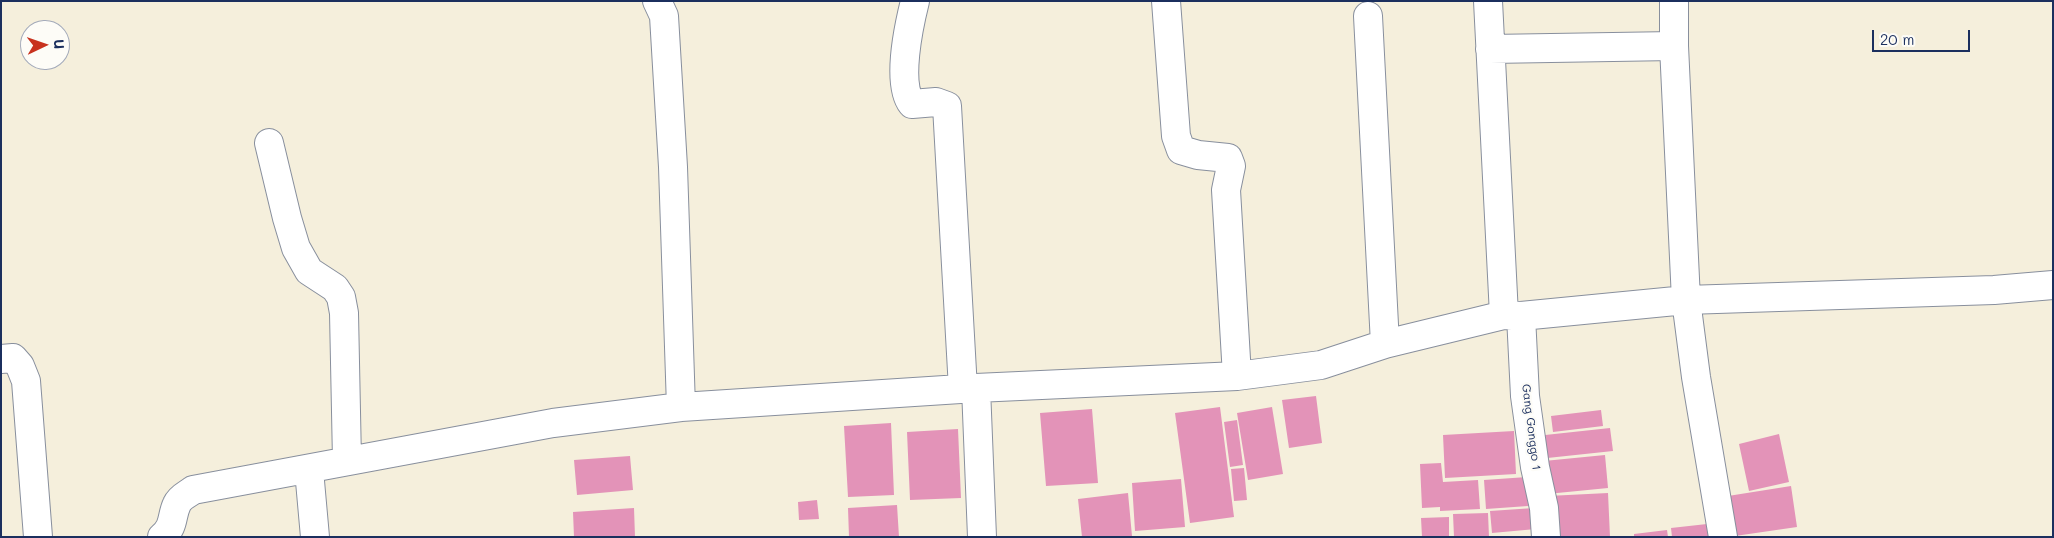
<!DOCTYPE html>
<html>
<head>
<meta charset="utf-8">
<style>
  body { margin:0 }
  #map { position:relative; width:2054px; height:538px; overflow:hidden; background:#f5efdc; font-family:Mali,sans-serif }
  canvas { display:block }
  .frame { position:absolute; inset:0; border:2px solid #1b2f5e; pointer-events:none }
  .north { position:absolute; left:20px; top:20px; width:50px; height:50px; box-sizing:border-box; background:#fdfcf7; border:1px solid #a3aaba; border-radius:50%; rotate:87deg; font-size:14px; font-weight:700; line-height:20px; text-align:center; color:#1b2f5e }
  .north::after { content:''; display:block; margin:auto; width:18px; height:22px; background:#c8321e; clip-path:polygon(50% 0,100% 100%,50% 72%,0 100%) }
  .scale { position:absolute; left:1872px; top:30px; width:98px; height:22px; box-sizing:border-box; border:2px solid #1b2f5e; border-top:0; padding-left:6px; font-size:15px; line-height:18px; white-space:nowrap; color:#1b2f5e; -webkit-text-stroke:4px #fdfcf7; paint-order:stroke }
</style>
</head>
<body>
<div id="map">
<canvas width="2054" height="538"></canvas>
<div class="frame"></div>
<div class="north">U</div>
<div class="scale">20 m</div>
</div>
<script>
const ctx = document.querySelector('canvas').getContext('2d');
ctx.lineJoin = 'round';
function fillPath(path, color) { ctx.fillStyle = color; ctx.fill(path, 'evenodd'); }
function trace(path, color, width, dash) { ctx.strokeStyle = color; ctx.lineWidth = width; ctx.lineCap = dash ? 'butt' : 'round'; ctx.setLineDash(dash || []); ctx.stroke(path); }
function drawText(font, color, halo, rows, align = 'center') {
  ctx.font = font + ' Mali,sans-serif'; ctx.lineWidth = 4.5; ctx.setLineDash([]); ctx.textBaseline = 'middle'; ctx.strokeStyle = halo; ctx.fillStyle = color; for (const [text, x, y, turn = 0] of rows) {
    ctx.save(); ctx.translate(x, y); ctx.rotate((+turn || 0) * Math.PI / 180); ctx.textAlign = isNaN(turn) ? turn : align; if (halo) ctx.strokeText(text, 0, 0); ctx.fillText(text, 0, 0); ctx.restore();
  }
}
fillPath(new Path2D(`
  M1316,396L1322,443L1289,448L1282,400Z
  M1220,407L1234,517L1190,523L1175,413Z
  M1272,407L1283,474L1248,480L1237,413Z
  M1092,409L1098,483L1046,486L1040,413Z
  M1601,410L1603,426L1553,432L1551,416Z
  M1237,420L1243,465L1230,467L1224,422Z
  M891,423L894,495L848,497L844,426Z
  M1610,428L1613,451L1538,459L1536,436Z
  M958,429L961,498L910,500L907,432Z
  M1514,431L1516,474L1445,478L1443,435Z
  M1779,434L1789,482L1749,491L1739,444Z
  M1605,455L1608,488L1547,494L1544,461Z
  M630,456L633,490L577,495L574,460Z
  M1441,463L1443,482L1478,480L1480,509L1440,511V507L1422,508L1420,464Z
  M1244,468L1247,500L1234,501L1231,469Z
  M1527,477L1528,506L1486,509L1484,480Z
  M1181,479L1185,527L1135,531L1132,483Z
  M1791,486L1797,527L1735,536L1728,496Z
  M1128,493L1132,536L1082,537L1078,499Z
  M1608,493L1610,537H1551L1548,496Z
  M817,500L819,519L799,520L798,502Z
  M897,505L899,537H849L848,508Z
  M634,508L635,537H574L573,512Z
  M1534,508L1536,529L1492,533L1490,511Z
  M1488,513L1489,537H1454L1453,514Z
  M1449,517V537H1422L1421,518Z
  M1716,523L1717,537H1672L1671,528Z
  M1667,530L1668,537H1634V534Z`), '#e393b8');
const minor = new Path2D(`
  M657,1L664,16L673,167L681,407
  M915,1C909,25 896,84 912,104L936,102L947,106L963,389
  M1166,1L1176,136L1181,150L1198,155L1228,158L1231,166L1226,190L1237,376
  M1488,1L1504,315
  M1674,1V46L1686,300L1696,377L1723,537
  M1368,16L1385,344
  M1490,49L1674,46
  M269,143L287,218L296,248L309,271L335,288L341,297L344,313L347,461
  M1521,316L1525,396L1535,467L1544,508L1546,537
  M1,359L13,358L20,366L26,381L38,537
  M976,388L982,537
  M309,470L315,537
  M162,537C175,526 171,516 177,504C180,497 188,494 193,490L553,423L681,407L976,388L1237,376L1321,365L1385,344L1504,315L1521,316L1686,300L1994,290L2053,285`);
trace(minor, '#888f9d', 30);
trace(minor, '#fff', 28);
drawText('12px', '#1b2f5e', '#fdfcf7', [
  ["Gang Gonggo 1",1531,427,83]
]);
</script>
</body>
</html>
